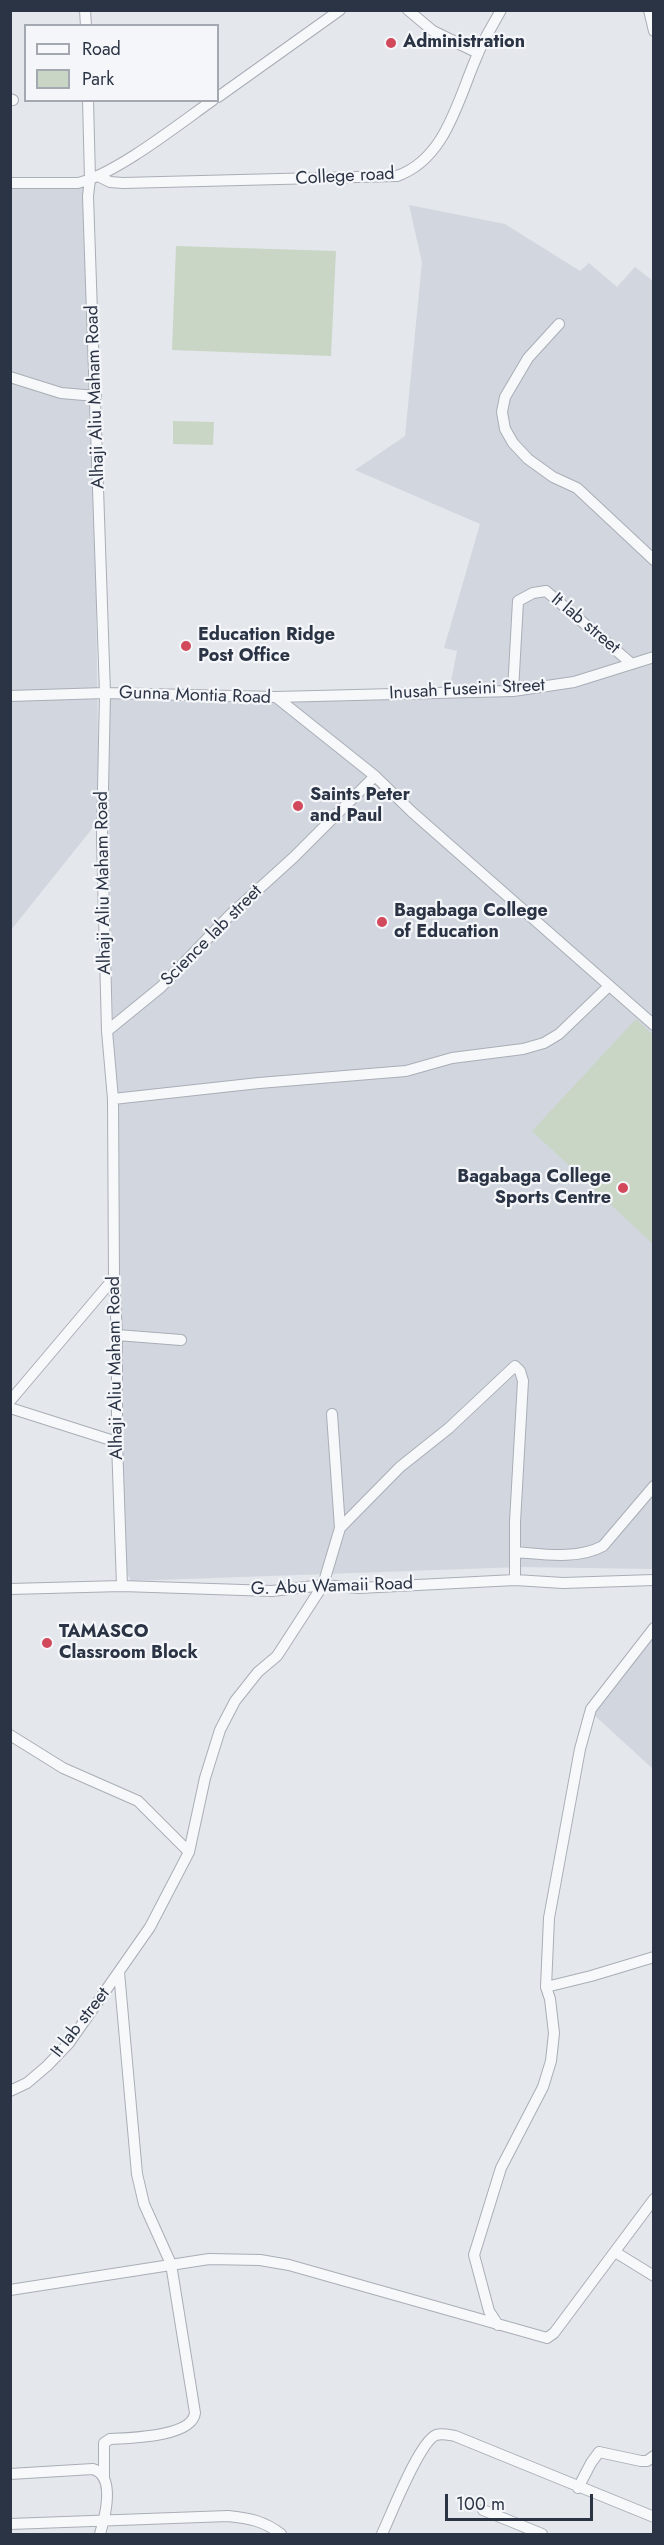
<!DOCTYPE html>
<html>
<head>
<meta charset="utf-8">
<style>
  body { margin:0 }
  #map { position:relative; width:664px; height:2545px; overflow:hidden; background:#e4e7ec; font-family:Jost,sans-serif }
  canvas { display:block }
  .frame { position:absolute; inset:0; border:12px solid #2b3445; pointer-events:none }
  .legend { position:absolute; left:24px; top:24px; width:195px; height:78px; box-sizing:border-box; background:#f4f6f9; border:2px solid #a4a8b1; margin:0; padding:8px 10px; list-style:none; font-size:18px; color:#2b3445 }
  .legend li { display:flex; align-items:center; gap:12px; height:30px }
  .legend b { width:30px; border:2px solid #a4a8b1 }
  .scale { position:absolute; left:445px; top:2494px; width:148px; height:27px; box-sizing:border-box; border:3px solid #2b3445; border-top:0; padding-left:8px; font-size:18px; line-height:21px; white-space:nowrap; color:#2b3445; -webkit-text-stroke:4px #f4f6f9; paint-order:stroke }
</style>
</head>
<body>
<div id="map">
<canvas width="664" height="2545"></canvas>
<div class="frame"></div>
<ul class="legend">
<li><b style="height:8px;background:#f7f8fa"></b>Road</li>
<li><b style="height:16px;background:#c9d6c5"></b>Park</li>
</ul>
<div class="scale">100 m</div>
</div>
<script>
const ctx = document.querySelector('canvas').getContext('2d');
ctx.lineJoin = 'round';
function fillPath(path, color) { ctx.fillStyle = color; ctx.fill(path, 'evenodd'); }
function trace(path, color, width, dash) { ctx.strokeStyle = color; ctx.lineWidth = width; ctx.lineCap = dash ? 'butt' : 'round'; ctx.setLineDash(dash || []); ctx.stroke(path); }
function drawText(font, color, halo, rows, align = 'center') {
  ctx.font = font + ' Jost,sans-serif'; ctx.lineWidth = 4.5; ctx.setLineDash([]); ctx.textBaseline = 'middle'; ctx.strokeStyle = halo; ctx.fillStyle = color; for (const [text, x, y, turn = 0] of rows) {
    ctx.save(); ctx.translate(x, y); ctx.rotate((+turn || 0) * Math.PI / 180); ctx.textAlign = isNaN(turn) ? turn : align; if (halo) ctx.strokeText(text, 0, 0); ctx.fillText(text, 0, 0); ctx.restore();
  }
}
fillPath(new Path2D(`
  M11,188H86L94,449L99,820L11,930Z
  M409,205L505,224L580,271L589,263L617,287L635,267L653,281V1569L520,1567L131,1581L124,1568L106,699L448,696L457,651L444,648L480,524L355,470L405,436L422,262Z
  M653,1632V1769L593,1714Z`), '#d2d6de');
fillPath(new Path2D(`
  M176,246L336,251L331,356L172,350Z
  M173,421L214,422L213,445L173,444Z
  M636,1019L653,1035V1244L532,1131Z`), '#c9d6c5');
const minor = new Path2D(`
  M85,10L86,26
  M408,10L433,31L478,53
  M649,10L654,31
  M218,97L340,10
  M10,99L13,100
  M88,100L90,179L88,196L105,693L102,838L107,1031L113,1099L114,1278L117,1335V1442L122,1586
  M98,176L110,182L123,183L397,176C446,159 458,99 477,56C483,40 493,25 501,10
  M10,183H78C116,174 179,124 213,100
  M559,324L528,358L505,397L502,412L505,429L513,443L528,459L553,477L577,488L654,560
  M10,377L61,393L96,396
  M513,691L518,601L533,593L546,591L632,664
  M10,696L105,693L276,697L513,691L574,682L654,657
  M276,697L375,776L412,812L654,1025
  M107,1031L161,987L230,915L294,857L375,776
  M113,1099L259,1083L406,1071L452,1058L523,1049L544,1043L559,1034L609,986
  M117,1335L181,1340
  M10,1401L114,1278
  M10,1408L117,1442
  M340,1528L400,1467L449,1428L515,1366L520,1371L523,1381L515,1522V1580
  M515,1552C543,1554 577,1560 603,1546L654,1486
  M10,1589L122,1586L272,1591L323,1585L359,1588L515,1580L563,1583L654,1580
  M10,1735L63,1768L138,1801L189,1852
  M546,1987L591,1976L654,1957
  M10,2091L27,2083L47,2066L69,2043L150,1927L189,1852L205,1778L220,1730L235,1701L258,1672L277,1656L323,1585L340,1528L332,1414
  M615,2252L654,2276
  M10,2290L209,2259L260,2260L289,2265L547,2338L554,2333L654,2199
  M498,2325L489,2311L474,2255L501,2168L543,2087L551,2061L554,2033L550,1999L546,1987L549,1918L580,1749L591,1709L654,1628
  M10,2474L93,2469C116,2476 105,2517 100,2534
  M104,2477V2443L110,2439C130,2438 192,2437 195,2413L171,2264L144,2204L137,2174L119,1972
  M578,2488L591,2463L599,2452L641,2461H647L654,2456
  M483,2510L542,2534
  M10,2524L228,2516C249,2518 264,2521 281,2534
  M382,2534C391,2515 419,2442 436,2435C442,2433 449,2435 455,2436L654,2517`);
trace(minor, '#a9aeb7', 12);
trace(minor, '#f7f8fa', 10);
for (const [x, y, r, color] of [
  [391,43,6,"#d1495b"],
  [186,646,6,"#d1495b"],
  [298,806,6,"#d1495b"],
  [382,922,6,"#d1495b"],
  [623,1188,6,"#d1495b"],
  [47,1643,6,"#d1495b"]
]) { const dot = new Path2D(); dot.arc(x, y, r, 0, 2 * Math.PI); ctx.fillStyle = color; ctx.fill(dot); trace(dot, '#f4f6f9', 2); }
drawText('bold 18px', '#2b3445', '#f4f6f9', [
  ["Administration",403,43],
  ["Education Ridge",198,636],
  ["Post Office",198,657],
  ["Saints Peter",310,796],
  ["and Paul",310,817],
  ["Bagabaga College",394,912],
  ["of Education",394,933],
  ["Bagabaga College",611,1178,"right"],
  ["Sports Centre",611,1199,"right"],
  ["TAMASCO",59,1633],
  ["Classroom Block",59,1654]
], 'left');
drawText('18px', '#2b3445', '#f4f6f9', [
  ["College road",345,177,-3],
  ["Alhaji Aliu Maham Road",96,397,-92],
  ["It lab street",585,624,40],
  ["Inusah Fuseini Street",467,690,-3],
  ["Gunna Montia Road",195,696,2],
  ["Alhaji Aliu Maham Road",104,883,-91],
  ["Science lab street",212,936,-45],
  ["Alhaji Aliu Maham Road",116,1368,-91],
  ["G. Abu Wamaii Road",332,1587,-2],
  ["It lab street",81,2023,-52]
]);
</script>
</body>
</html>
